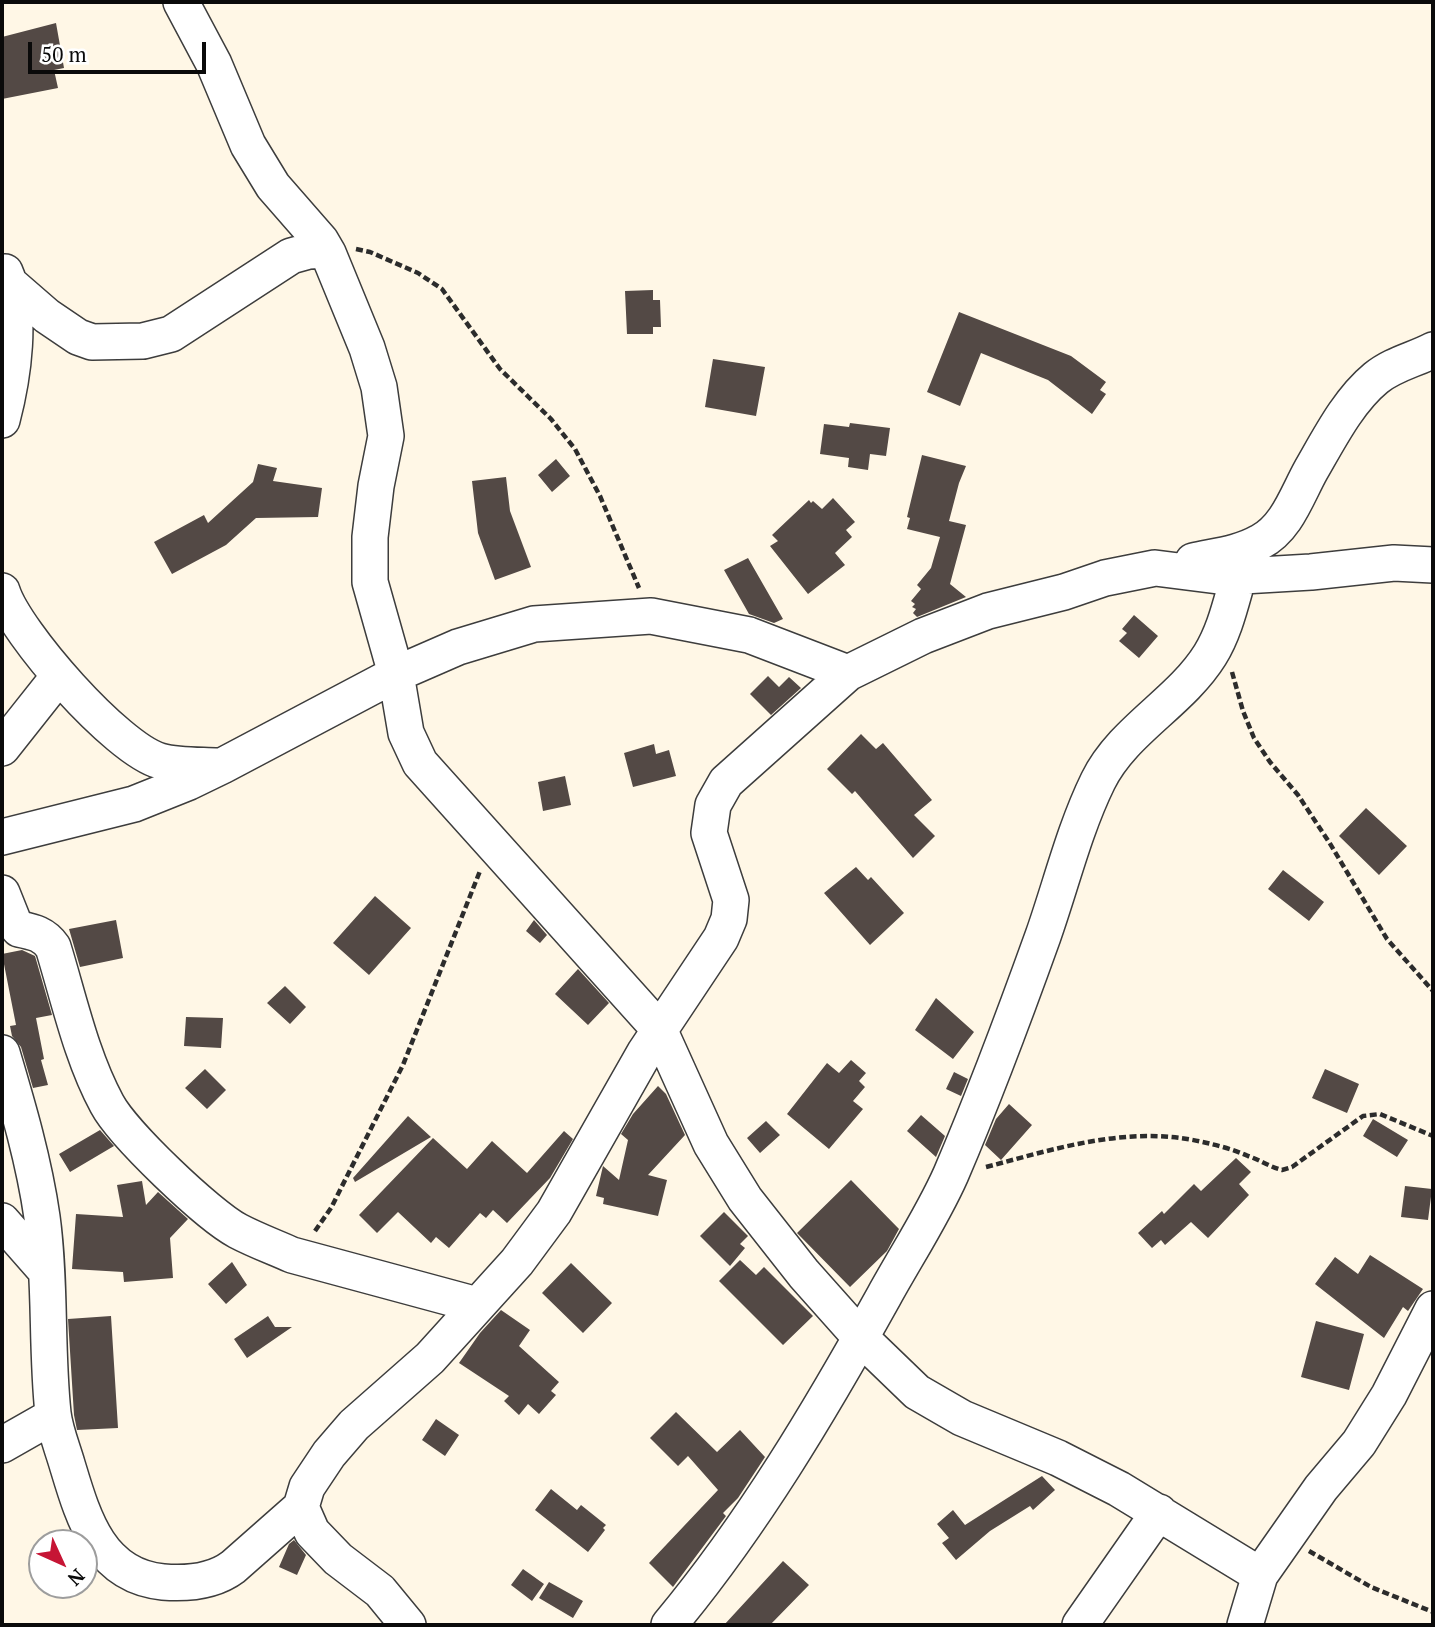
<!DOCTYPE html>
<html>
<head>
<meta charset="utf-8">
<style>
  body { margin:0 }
  #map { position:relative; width:1435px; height:1627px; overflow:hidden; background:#fff7e6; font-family:"PT Serif",serif }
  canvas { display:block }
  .frame { position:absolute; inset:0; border:4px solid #0a0a0a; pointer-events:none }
  .north { position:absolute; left:28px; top:1529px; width:70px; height:70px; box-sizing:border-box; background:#fff; border:2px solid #9d9d9d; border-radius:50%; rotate:135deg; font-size:19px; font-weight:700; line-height:28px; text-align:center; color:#0a0a0a }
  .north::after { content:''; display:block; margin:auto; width:24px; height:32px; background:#c61535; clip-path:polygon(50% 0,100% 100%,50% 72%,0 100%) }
  .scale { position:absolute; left:28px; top:42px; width:178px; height:32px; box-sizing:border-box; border:4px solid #0a0a0a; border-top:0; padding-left:9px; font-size:21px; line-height:24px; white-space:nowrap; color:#0a0a0a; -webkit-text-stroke:5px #fff; paint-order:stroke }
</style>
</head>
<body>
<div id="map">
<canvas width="1435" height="1627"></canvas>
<div class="frame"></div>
<div class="north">N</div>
<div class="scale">50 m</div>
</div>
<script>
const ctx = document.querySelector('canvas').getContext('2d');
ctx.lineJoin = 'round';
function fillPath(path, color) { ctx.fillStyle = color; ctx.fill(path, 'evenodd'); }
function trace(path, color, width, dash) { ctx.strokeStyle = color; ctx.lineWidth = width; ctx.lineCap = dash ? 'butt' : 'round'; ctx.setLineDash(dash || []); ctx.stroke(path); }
fillPath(new Path2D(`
  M56,23L64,68L54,70L58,88L2,99V37Z
  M653,290V300H660L661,327H653V334H627L625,291Z
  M959,312L1071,356L1106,382L1100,390L1106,394L1092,414L1048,380L981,353L960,406L927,392Z
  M713,359L765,367L756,416L705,407Z
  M850,423L890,428L886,456L870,454L868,470L848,467L849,458L820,454L824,424L849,427Z
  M922,455L966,466L959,483L949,521L966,525L950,584L966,597L917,617L913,613L916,609L912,607L915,604L911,601L921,589L917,585L931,568L940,537L907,529L910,518L907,517Z
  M556,459L570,476L552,492L538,475Z
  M258,464L277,468L273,481L322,488L318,517L256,518L226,545L172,574L154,542L204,515L208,523L253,482Z
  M506,477L510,511L531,567L495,580L478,533L472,481Z
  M833,498L855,522L846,530L852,537L835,553L845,565L808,594L770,546L778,541L772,535L809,500L811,503L813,501L822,509Z
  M748,558L783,619L774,623L749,614L724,570Z
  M1134,615L1158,636L1139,658L1119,641L1127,633L1122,629Z
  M768,676L779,687L789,677L801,688L771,715L750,694Z
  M861,734L876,749L883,743L932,800L914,815L935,836L913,858L855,791L852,794L827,769Z
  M654,744L656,754L669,750L676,776L633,787L624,753Z
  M565,776L571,805L543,811L538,782Z
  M1366,808L1407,846L1379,875L1339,836Z
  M856,867L868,880L871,877L904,913L870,945L824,893Z
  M1283,870L1324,902L1309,921L1268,889Z
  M375,896L411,928L369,975L333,943Z
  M116,920L123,958L80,967L69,929Z
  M534,920L547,935L540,943L526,931Z
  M22,950L35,956L52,1015L36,1018L44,1059L41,1060L48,1085L33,1088L21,1047L12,1036L10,1026L16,1025L2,954Z
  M578,969L609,1003L588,1025L555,994Z
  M285,986L306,1007L290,1024L267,1003Z
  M936,998L974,1032L953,1059L915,1030Z
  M186,1017L223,1018L221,1048L184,1046Z
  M851,1060L866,1073L859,1081L865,1087L853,1101L863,1109L829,1149L787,1114L827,1063L839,1073Z
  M205,1069L226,1090L207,1109L185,1088Z
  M1325,1069L1359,1084L1347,1113L1312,1098Z
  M954,1072L968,1079L961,1096L946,1089Z
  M658,1086L666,1094L685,1135L648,1175L667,1180L658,1216L603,1204L604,1198L596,1196L603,1166L619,1180L628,1140L621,1134L633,1114Z
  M1009,1104L1032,1125L1001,1160L985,1145L996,1119Z
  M921,1115L945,1136L936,1157L907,1131Z
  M408,1116L431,1137L355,1182L353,1178Z
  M1373,1119L1408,1140L1397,1157L1363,1136Z
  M766,1121L780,1135L760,1153L747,1138Z
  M100,1130L114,1146L70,1172L59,1154Z
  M564,1131L573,1139L550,1178L507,1223L493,1210L486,1218L480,1213L449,1248L436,1237L431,1243L398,1212L377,1233L359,1215L433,1138L467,1169L492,1141L527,1173Z
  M1236,1158L1251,1172L1239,1184L1249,1195L1208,1238L1191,1222L1165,1245L1161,1240L1152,1248L1138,1233L1162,1211L1164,1214L1194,1184L1201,1191Z
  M851,1180L899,1229L887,1251L850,1287L797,1233Z
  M142,1181L146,1205L158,1192L188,1219L170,1238L173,1278L124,1282L123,1272L72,1269L76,1214L123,1217L117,1185Z
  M1405,1186L1432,1189L1428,1220L1401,1217Z
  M724,1212L748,1236L740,1244L745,1248L730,1266L700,1236Z
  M1370,1255L1423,1289L1408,1311L1403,1307L1384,1338L1315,1284L1335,1257L1358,1274Z
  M740,1260L756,1275L764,1267L813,1316L783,1345L719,1281Z
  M232,1262L247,1285L226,1304L208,1284Z
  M571,1263L612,1303L583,1333L542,1293Z
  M501,1310L530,1330L519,1346L559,1382L551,1391L556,1395L539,1414L528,1404L519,1415L504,1401L509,1396L459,1363L480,1333Z
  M111,1316L118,1428L77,1430L74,1415L68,1319Z
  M268,1316L275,1327H292L247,1358L234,1339Z
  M1316,1321L1364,1334L1349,1390L1301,1377Z
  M676,1412L717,1452L740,1430L765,1457L738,1498L723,1513L726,1516L673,1587L649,1563L718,1490L688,1456L678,1466L650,1438Z
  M436,1419L459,1435L445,1456L422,1440Z
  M1042,1476L1055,1490L1033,1510L1030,1506L990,1531L956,1560L942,1543L949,1538L937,1524L953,1510L965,1525Z
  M551,1489L577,1510L581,1505L606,1525L603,1528L605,1530L588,1552L535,1510Z
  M294,1540L306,1555L297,1575L279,1567L289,1544Z
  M783,1561L809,1585L770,1625H724Z
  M523,1569L544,1584L532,1601L511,1585Z
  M549,1582L583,1601L573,1618L539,1598Z`), '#534945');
const minor = new Path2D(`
  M181,2L214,64L248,145L273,186L321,241L328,253L367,348L379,387L386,436L376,486L370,537V582L396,674L406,733L420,763L659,1029L711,1144L745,1199L804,1274L861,1338L917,1392L962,1418L1058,1458L1119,1489L1260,1575
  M9,283L47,316L78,337L92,342L143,341L171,334L291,256L309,251L326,250
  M2,420C13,378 23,313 5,272
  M1193,561C1215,556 1239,554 1260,542C1287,528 1297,495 1311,470C1329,439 1348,401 1376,378C1393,364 1414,360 1433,350
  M2,591C15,633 117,749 160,761C178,766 199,765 218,766
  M2,748L59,676
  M2,837L134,804L189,782L222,766L396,674L458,647L534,624L651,616L749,635L848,673
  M2,893L14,923L19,929C34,932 44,934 53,947C69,999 81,1056 107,1104C123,1134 208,1215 238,1231C255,1240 274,1247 292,1255L477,1305
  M2,1053C18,1107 34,1161 42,1217C51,1282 46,1348 53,1413C55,1430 62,1447 67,1464C83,1517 99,1576 163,1582C188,1584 213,1582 233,1567L301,1507
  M2,1221L45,1270
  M2,1445L53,1416
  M408,1625L380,1591L338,1559L312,1532L301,1507L307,1487L329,1454L354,1425L430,1358L517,1262L554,1212L645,1052L721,938L729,919L731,900L709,833L713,805L726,782L848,673L923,636L988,611L1064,592L1105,578L1155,568L1226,577L1311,572L1394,563L1433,565
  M669,1625C753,1524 820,1411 884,1296C906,1256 933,1215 951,1174C984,1097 1015,1014 1043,936C1061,885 1074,830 1098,781C1123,730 1180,703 1210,655C1225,631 1231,602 1239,575
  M1080,1625L1159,1512
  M1245,1625L1260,1575L1321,1488L1359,1443L1389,1395L1433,1309`);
trace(minor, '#3d3d3d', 38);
trace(new Path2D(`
  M356,249L370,252L418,273L442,289L500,369L551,419L575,449L600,496L639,588
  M1232,672L1243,711L1254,738L1270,762L1298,795L1329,842L1387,939L1433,991
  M986,1167C1059,1148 1130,1124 1207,1143C1220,1146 1235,1150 1248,1156C1260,1160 1270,1167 1282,1170L1292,1167L1363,1116L1380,1114L1433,1136
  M315,1231L331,1208L403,1065L480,871
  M1309,1551L1371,1587L1433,1612`), '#2c2c2c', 4.5, [7, 3.5]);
trace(minor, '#fff', 35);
</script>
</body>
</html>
